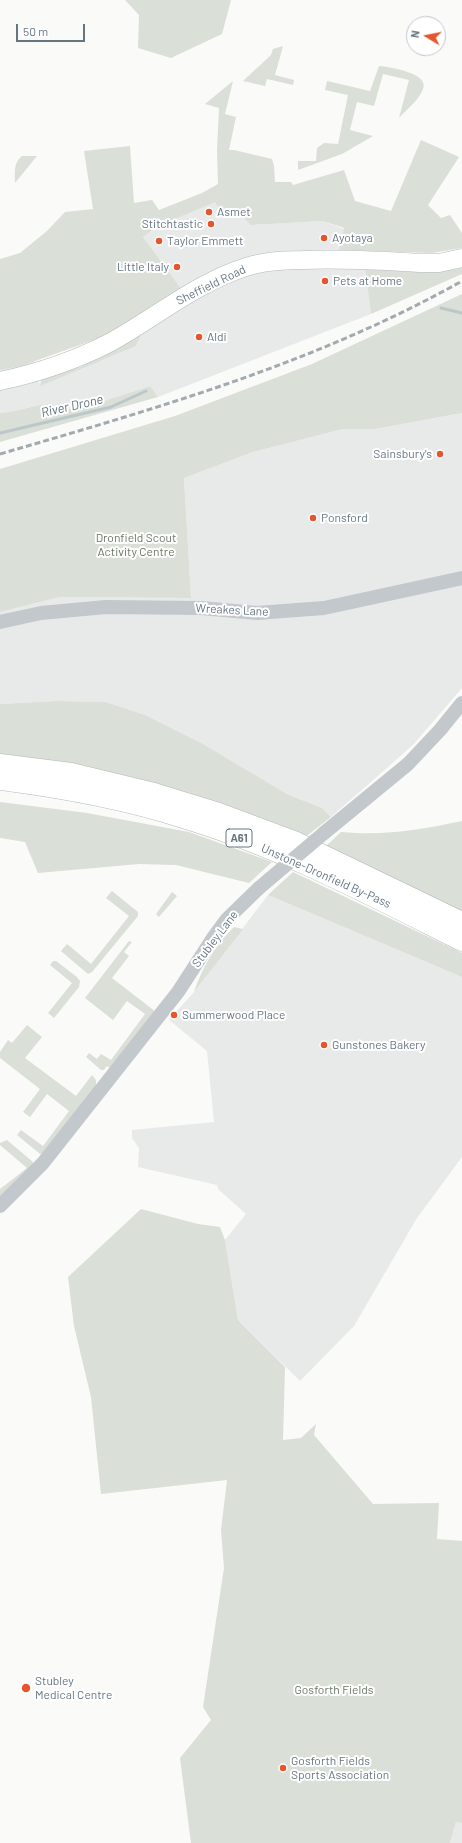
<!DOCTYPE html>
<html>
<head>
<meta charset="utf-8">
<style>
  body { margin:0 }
  #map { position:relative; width:462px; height:1843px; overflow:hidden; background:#fafaf8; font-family:Barlow,sans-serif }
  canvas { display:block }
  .north { position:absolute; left:406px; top:16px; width:40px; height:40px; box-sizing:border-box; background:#fff; border:1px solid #c1c8cd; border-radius:50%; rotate:280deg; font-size:11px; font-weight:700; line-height:16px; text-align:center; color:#657683 }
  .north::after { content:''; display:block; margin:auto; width:14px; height:18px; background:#e4572e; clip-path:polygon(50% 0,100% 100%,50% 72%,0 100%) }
  .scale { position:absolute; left:16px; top:24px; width:69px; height:18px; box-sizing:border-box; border:2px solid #657683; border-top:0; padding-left:5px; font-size:12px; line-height:14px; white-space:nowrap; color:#657683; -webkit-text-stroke:3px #fff; paint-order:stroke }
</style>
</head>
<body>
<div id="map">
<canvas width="462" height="1843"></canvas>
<div class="north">N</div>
<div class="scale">50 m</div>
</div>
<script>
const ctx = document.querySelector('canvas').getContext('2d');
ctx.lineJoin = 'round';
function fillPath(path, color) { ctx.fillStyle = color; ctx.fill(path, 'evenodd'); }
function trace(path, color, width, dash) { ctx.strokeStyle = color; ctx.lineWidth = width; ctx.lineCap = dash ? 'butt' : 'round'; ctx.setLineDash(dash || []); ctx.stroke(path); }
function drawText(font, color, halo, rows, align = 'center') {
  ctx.font = font + ' Barlow,sans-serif'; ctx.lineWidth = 4; ctx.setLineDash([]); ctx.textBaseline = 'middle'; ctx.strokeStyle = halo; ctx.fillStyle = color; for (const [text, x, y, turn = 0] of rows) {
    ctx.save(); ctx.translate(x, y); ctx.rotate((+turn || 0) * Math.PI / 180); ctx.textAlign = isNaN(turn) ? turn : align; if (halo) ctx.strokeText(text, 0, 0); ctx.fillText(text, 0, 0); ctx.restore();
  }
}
fillPath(new Path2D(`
  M215,201L242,215L252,225L323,221L344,229L337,267L365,268L371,314L158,397L150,386L98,403L65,410L40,405L10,412L0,413V370L34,361L40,385L136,346L142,333L190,304L143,237L158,226Z
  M462,413V688L413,745L331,817L322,808L287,794L205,745L145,715L106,702L56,701L0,704V612L60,597L191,598L184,478L253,452L343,429H375Z
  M268,895L462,977V1157L417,1218L354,1326L300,1381L238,1320L225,1240L246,1214L218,1189L217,1185L138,1167L139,1148L132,1138V1130L214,1122L207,1051L169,1020L194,992Z
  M456,1822L462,1823V1843H450Z`), '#e8e9e9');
fillPath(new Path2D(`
  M125,0H231L222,34L171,58L138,48L139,15Z
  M283,46L275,75L294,80L293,85L267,79L265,86L243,81L271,55L273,49Z
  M379,66C389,67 430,73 423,89C419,100 407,109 399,118L409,80L383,74L374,106L357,102L350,130L373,136L342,154L298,170V161H316L317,148L324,143L338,144L348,95L325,90L327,81L370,91Z
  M233,81L225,114L236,117L229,150H234L272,159L274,166L275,182H291L293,185L344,170L355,201L391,211L421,140L459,157L428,205L441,218L450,215L462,233V248L432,253L339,250L344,228L323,221L251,225L241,215L221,212L215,202L158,226L143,237L181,289L105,336L21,366L0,370V259L20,253L47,231L65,212L93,209L84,151L130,146L134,203L152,200L159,210L202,193L218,184L217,151L219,108L205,104Z
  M22,156H37L15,183C15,173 13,163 22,156Z
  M462,267V274L371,314L365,268C398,271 430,274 462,267Z
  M462,294V413L375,429H343L253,452L184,478L191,598L60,597L0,612V469L175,416L312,364Z
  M142,333L136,346L40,386L41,380L82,366Z
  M150,386L158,397L0,442V413L10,412L40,405L65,410L98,403Z
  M56,701L106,702L145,715L205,745L287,794L322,808L331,817L304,838L0,757V704Z
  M0,802L87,813L189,832L272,862L249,883L176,865L139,864L38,873L25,842L0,838Z
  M462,821V913L324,848L341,832C385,836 419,830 462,821Z
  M293,872L462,953V977L268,895Z
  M112,891L138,912V916L92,972L88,974L61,951L67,944L91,964L129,916L106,898Z
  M172,892L177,896L159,917L156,914Z
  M234,927L243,929L194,992C202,968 215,945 234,927Z
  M129,941L132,942L124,952L129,956L112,978L156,1012L111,1069L107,1066L104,1070H101L86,1057L89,1053L97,1059L101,1054L111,1060L145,1014L127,1001L113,1020L85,998Z
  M53,961H56L77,977L80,981L79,987L54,1018L48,1013L72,983L50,965Z
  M27,1025L42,1037L25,1058L76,1096L92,1075L96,1080V1087L46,1153L40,1154L17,1135L21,1130L43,1146L69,1111L47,1094L30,1117L23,1112L40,1089L0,1058V1052L8,1040L12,1043Z
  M7,1140L33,1162L32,1168L0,1199V1189L27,1168L0,1145V1143Z
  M141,1209L198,1224L220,1227L225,1240L238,1320L285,1367L283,1440L301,1438L316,1424L314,1435L373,1504L439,1503L437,1539L462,1541V1823L456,1822L450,1843H191L180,1758L211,1720L203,1707L224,1568L221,1530L227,1480L101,1494L91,1397L74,1326L68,1277Z`), '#dadfd7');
trace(new Path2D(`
  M441,308L462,313
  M0,433L111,407L146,391`), '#bbc7cb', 3);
const major = new Path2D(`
  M0,381C38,373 76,360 111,342C156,317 196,283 246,267C264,261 284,260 303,260C343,258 383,261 424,263H439L462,258`);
const highway = new Path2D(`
  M0,764L71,773L154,793L219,813L294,841L462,922
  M0,780C62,788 124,799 183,818C280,847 372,896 462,941`);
trace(major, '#b5babe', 19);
trace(highway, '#b4b9bd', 21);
trace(new Path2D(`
  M0,622L41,613L106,607L201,608L257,613L324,608L462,578
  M324,833L408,764L440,730L462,703
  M0,1206L43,1163L178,992L213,938L227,919L259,888`), '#c3c8cc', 14);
trace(major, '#fff', 18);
trace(highway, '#fff', 20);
trace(new Path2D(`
  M0,454C158,408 318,362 462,281`), '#a2aab0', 3, [6, 3]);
trace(new Path2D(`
  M259,888L324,833`), '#c3c8cc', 14);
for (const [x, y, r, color] of [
  [209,212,4,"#e4572e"],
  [211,224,4,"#e4572e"],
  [324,238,4,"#e4572e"],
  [159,241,4,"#e4572e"],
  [177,267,4,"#e4572e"],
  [325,281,4,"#e4572e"],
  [199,337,4,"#e4572e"],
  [440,454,4,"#e4572e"],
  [313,518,4,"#e4572e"],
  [174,1015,4,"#e4572e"],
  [324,1045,4,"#e4572e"],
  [26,1688,5,"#e4572e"],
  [283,1768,4,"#e4572e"]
]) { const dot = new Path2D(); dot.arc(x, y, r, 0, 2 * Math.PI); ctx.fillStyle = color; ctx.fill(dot); trace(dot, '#fff', 1.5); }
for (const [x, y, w] of [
  [239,838,26]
]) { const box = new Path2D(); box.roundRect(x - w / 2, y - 9, w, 18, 3); ctx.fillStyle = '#fff'; ctx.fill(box); trace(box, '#657683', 1); }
drawText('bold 11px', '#657683', null, [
  ["A61",239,838]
]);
drawText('12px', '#657683', '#fff', [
  ["Asmet",217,212],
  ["Stitchtastic",203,224,"right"],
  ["Ayotaya",332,238],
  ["Taylor Emmett",167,241],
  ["Little Italy",169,267,"right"],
  ["Pets at Home",333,281],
  ["Aldi",207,337],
  ["Sainsbury's",432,454,"right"],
  ["Ponsford",321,518],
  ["Summerwood Place",182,1015],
  ["Gunstones Bakery",332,1045],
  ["Stubley",35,1681],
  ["Medical Centre",35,1695],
  ["Gosforth Fields",291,1761],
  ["Sports Association",291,1775]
], 'left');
drawText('12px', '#657683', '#fff', [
  ["Sheffield Road",211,285,-26],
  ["Wreakes Lane",232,610,3],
  ["Unstone-Dronfield By-Pass",326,876,24],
  ["Stubley Lane",215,939,-53]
]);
drawText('12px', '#687a64', '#fff', [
  ["Dronfield Scout",136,538],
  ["Activity Centre",136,552],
  ["Gosforth Fields",334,1690]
]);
drawText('italic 13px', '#60757c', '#fff', [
  ["River Drone",72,406,-13]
]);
</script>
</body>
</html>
